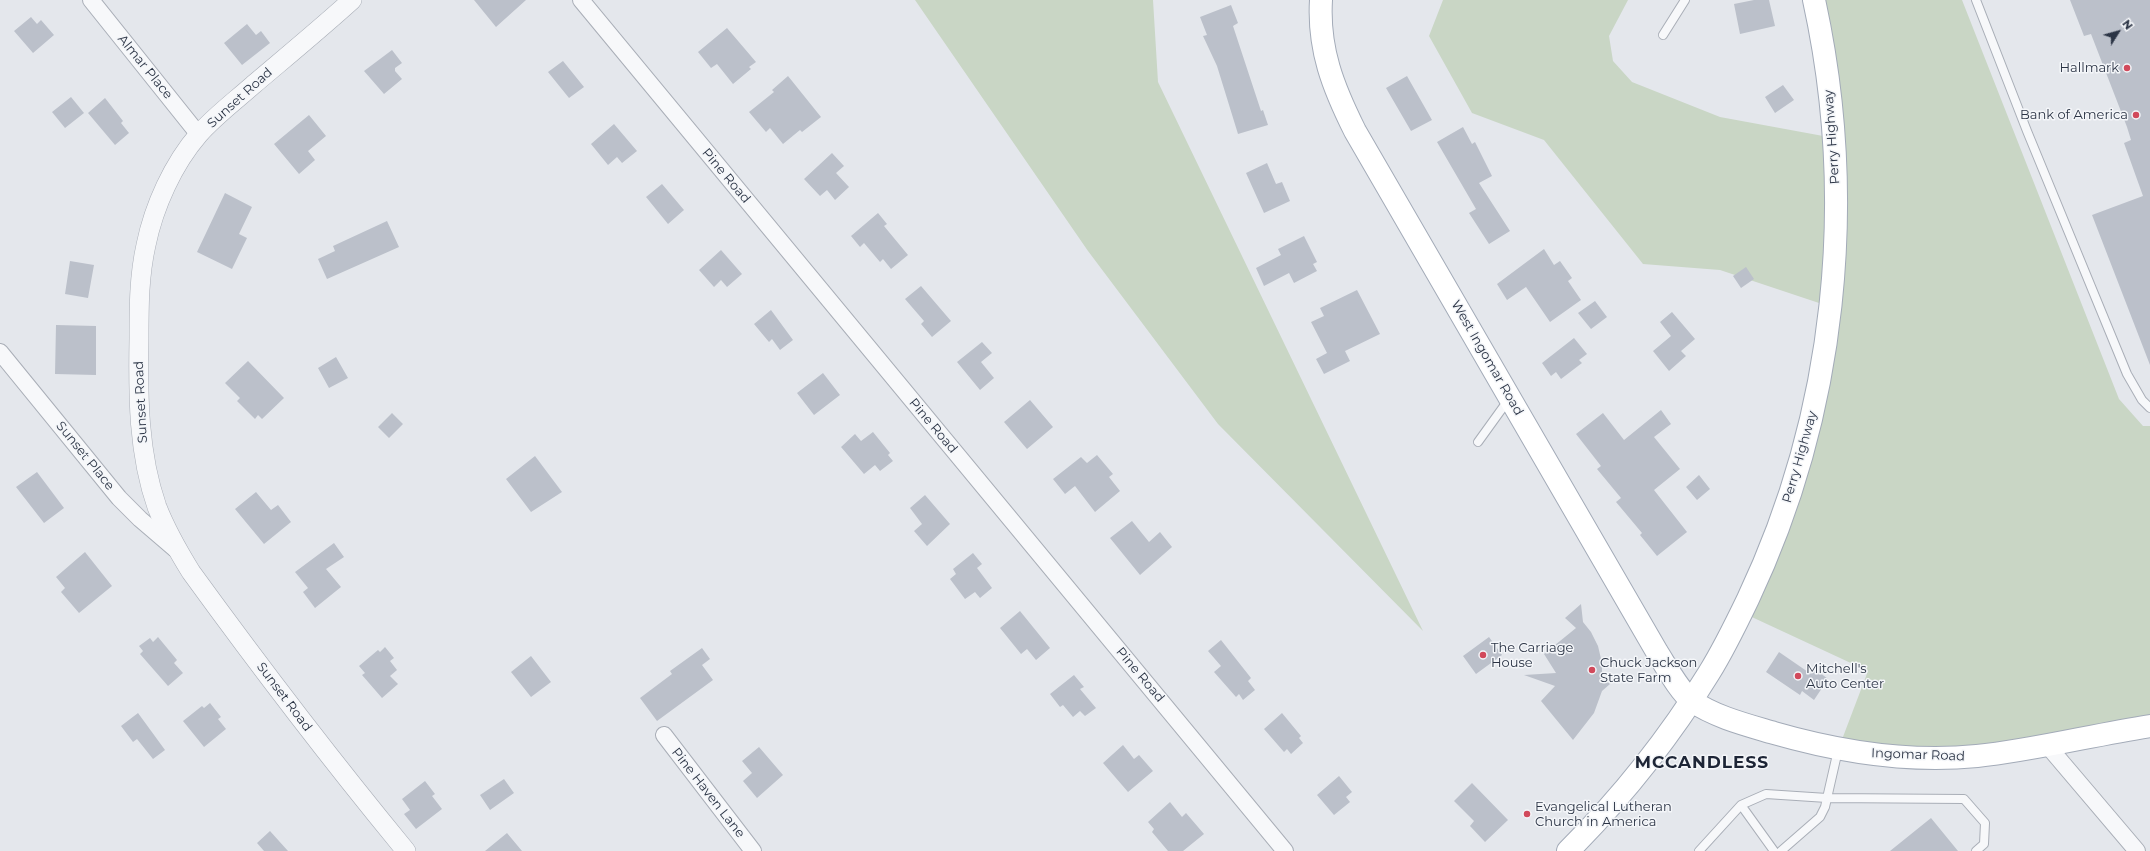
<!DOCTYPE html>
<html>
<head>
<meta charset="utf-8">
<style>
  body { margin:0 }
  #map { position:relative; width:2150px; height:851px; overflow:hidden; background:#e4e7ec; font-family:Montserrat,sans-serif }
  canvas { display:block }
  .north { position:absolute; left:2098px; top:12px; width:40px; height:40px; -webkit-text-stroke:3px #f4f6f9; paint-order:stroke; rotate:53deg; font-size:11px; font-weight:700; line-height:16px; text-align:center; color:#2b3445 }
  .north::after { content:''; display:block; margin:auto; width:14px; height:18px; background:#2b3445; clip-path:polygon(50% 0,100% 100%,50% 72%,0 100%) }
</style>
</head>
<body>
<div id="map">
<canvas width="2150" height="851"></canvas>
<div class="north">N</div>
</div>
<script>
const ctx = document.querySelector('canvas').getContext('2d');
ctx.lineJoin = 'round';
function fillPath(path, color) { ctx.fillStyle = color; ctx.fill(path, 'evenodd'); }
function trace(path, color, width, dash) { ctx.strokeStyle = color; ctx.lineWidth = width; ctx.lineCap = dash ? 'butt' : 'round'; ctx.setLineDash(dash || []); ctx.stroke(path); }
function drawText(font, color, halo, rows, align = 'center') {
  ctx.font = font + ' Montserrat,sans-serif'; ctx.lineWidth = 3; ctx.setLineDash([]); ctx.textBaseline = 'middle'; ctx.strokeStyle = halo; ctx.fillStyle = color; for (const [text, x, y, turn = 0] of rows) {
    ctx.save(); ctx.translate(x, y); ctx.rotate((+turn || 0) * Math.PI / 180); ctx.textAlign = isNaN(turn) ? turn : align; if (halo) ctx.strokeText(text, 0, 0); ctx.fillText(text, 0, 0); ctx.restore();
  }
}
fillPath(new Path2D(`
  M915,0H1153L1158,82L1423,631L1218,424L1088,251Z
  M1443,0H1628L1609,36L1613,61L1632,82L1720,117L1834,138L1814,0H1962L2119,399L2143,426H2150V726L2010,752L1838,750L1868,671L1741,612L1757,579L1831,307L1720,270L1643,264L1544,140L1472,113L1429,36Z`), '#c9d6c5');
fillPath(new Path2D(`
  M474,0H526L496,27Z
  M1754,0H1769L1775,26L1740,34L1734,4Z
  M2070,0H2150V365L2092,215L2143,196L2124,143L2131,140L2127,127L2091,34L2084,36Z
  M1231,5L1238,23L1233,26L1261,111L1263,110L1268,125L1238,134L1217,66L1203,36L1207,35L1200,17Z
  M31,17L37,24L41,20L54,35L33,53L14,31Z
  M247,24L256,35L261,31L270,43L242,65L224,43Z
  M727,28L756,62L749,67L751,69L733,84L717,64L711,68L698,52Z
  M392,50L402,63L395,68V71L402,79L384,94L364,71Z
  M563,61L584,87L569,98L548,72Z
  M788,76L821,117L802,132L800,130L783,144L770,128L766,132L749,112L774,92L772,90Z
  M1407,76L1432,120L1411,131L1386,88Z
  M1783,85L1794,100L1775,113L1765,97Z
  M71,97L84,113L65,128L52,112Z
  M105,98L123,121L121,123L129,133L115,145L88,113Z
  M309,115L326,136L308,151L315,160L299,174L274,144Z
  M614,124L637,151L622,163L617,157L608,165L591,144Z
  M1463,127L1472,144L1475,142L1492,176L1479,183L1510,231L1489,244L1469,213L1476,209L1437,142Z
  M832,153L844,166L836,173L849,187L835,200L827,190L820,196L804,179Z
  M1267,163L1276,184L1282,182L1290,201L1264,213L1246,173Z
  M662,184L684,210L668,224L646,197Z
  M225,193L252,207L239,234L247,238L232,269L197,252Z
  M878,213L887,224L884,226L908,255L891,269L883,259L880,262L864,243L860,247L851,236Z
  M387,221L399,247L327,279L318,259L335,251L333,246Z
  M1304,236L1317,262L1313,264L1317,271L1294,283L1289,273L1264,286L1256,268L1281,255L1278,249Z
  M1544,249L1554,265L1560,261L1572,278L1568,281L1581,300L1550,322L1526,287L1507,300L1497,284Z
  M721,250L742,274L727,287L721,280L714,287L699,270Z
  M70,261L94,265L88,298L65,294Z
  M1746,267L1754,279L1741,288L1733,276Z
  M921,286L951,321L932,337L921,324L924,321L905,299Z
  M1357,290L1380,334L1345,351L1350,361L1324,374L1316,359L1327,353L1311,322L1324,316L1320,308Z
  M1595,301L1607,317L1591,329L1578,313Z
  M771,310L793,340L780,350L772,339L769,342L754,324Z
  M1672,312L1695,339L1681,351L1686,356L1669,371L1653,351L1671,336L1660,322Z
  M56,325L96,326V375L55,374Z
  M1574,338L1587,354L1579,360L1582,363L1561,379L1556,372L1551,376L1542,363Z
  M982,342L992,353L981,362L994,378L980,390L957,362Z
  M336,357L348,378L329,388L318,368Z
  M248,361L284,398L262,419L258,415L255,419L237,401L240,398L225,383Z
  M823,373L840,395L814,415L797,393Z
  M1030,400L1053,427L1027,449L1004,422Z
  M1661,410L1671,424L1654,437L1680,469L1654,490L1687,532L1657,556L1640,535L1642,533L1616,502L1621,498L1597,469L1601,466L1576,434L1603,413L1624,440Z
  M392,413L403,424L389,438L378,427Z
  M873,432L890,453L888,455L893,461L880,471L875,465L864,474L841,447L855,434L861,441Z
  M1097,455L1113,474L1109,477L1120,491L1095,512L1075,486L1065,494L1053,479L1081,457L1087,463Z
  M535,456L562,492L531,512L506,479Z
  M37,472L64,508L44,523L16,487Z
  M1699,475L1710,489L1697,500L1686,487Z
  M256,492L271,510L278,505L291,522L264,544L235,509Z
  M925,495L950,524L927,546L914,531L922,524L910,508Z
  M1132,521L1149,542L1160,532L1172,547L1140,575L1110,538Z
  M334,543L344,557L326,569L341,587L315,608L303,592L308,588L295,572Z
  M85,552L112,586L79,613L61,592L65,588L56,577Z
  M973,553L982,564L977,568L992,588L980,598L975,592L965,599L950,579L956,574L953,569Z
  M1581,604L1583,622L1591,632L1598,646L1602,663V677L1610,684L1602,691L1594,713L1573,740L1541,701L1555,686L1524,675L1556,673L1544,654L1576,628L1565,618Z
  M1020,611L1050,648L1036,660L1027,649L1021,654L1000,628Z
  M158,637L177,660L174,663L183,673L168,686L140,654L143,651L139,646L150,638L153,642Z
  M1489,637L1502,655L1476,674L1463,656Z
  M1221,640L1251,678L1248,681L1255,690L1243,700L1239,694L1236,697L1214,672L1221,666L1208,651Z
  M385,647L394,658L390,661L397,670L390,676L398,684L382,698L362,675L365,673L359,666L378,650L380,652Z
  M702,648L710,659L702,665L713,680L657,721L640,698L672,674L670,671Z
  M1779,652L1811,674L1815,669L1828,679L1814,700L1802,691L1800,695L1766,672Z
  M531,656L551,682L531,697L511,672Z
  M1074,675L1084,687L1080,689L1096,708L1085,716L1080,711L1073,717L1063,705L1060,707L1050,694Z
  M210,703L221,717L218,719L226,729L204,747L183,721L202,706L204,708Z
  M138,713L165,750L153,759L137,739L133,742L121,726Z
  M1282,713L1301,736L1299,738L1303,743L1291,754L1287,749L1284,752L1264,729Z
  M1123,745L1134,759L1139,755L1153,771L1128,792L1103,763Z
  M759,747L783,775L757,798L743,781L752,773L742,761Z
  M1339,776L1352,792L1346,797L1350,802L1334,815L1317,795Z
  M504,779L514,793L490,810L480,795Z
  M425,781L435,794L432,796L442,809L416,829L404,814L410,810L402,799Z
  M1472,783L1508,820L1485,842L1470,826L1474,821L1454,801Z
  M1170,802L1182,817L1186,813L1204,834L1183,851H1168L1152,832L1154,829L1148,822Z
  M1931,818L1958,851H1890Z
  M270,831L288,851H264L257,843Z
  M507,833L522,851H485Z`), '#bbc0ca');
const service = new Path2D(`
  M1976,0L2027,131L2127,374L2142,400L2150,408
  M1663,35L1685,0
  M1478,442L1509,399
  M1741,805L1774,851
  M1699,851L1741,805L1766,794L1827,798L1964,799L1985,823L1984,844L1976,851
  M1781,851L1820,817L1825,807L1838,750`);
const minor = new Path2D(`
  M91,0L199,135
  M581,0L1285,851
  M0,352L119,498L140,519L175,549
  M664,735L753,851
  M2047,745L2137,851`);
const tertiary = new Path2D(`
  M352,0C320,29 286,57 253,85C235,101 215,116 199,134C173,164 154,206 146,245C139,276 139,307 139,338C138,395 138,453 157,507C166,530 178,551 191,572C260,667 331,760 406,851`);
const primary = new Path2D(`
  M1321,0C1318,49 1333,87 1355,131L1657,652C1666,666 1679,691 1692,701C1715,717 1747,725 1774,733C1840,752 1908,763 1977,756C2035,750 2092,735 2150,726
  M1568,851C1622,797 1669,738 1709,673C1724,649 1736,624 1748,599C1836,413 1858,201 1814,0`);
trace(service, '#a9aeb7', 10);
trace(minor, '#a9aeb7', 18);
trace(tertiary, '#a9aeb7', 20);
trace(primary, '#a3abb8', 24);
trace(service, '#f7f8fa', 8);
trace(minor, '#f7f8fa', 16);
trace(tertiary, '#f7f8fa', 19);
trace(primary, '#fff', 22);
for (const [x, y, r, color] of [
  [2127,68,4,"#d1495b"],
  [2136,115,4,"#d1495b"],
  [1483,655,4,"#d1495b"],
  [1592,670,4,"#d1495b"],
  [1798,676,4,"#d1495b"],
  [1527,814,4,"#d1495b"]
]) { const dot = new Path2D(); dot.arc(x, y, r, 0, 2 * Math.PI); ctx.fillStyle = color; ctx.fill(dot); trace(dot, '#f4f6f9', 1.5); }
drawText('13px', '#2b3445', '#f4f6f9', [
  ["Almar Place",145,67,51],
  ["Sunset Road",240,98,-42],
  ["Perry Highway",1832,137,-94],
  ["Pine Road",726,176,50],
  ["West Ingomar Road",1487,358,60],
  ["Sunset Road",141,402,-93],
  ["Pine Road",933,426,50],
  ["Sunset Place",85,456,51],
  ["Perry Highway",1800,457,-74],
  ["Pine Road",1140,675,50],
  ["Sunset Road",284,697,53],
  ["Ingomar Road",1918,755,2],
  ["Pine Haven Lane",708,793,52]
]);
drawText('13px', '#2b3445', '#f4f6f9', [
  ["Hallmark",2119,68,"right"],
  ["Bank of America",2128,115,"right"],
  ["The Carriage",1491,648],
  ["House",1491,663],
  ["Chuck Jackson",1600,663],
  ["State Farm",1600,678],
  ["Mitchell's",1806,669],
  ["Auto Center",1806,684],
  ["Evangelical Lutheran",1535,807],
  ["Church in America",1535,822]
], 'left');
ctx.letterSpacing = '1px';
drawText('bold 17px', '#1d2536', '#f4f6f9', [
  ["MCCANDLESS",1702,763]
]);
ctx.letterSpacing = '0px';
</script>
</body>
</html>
